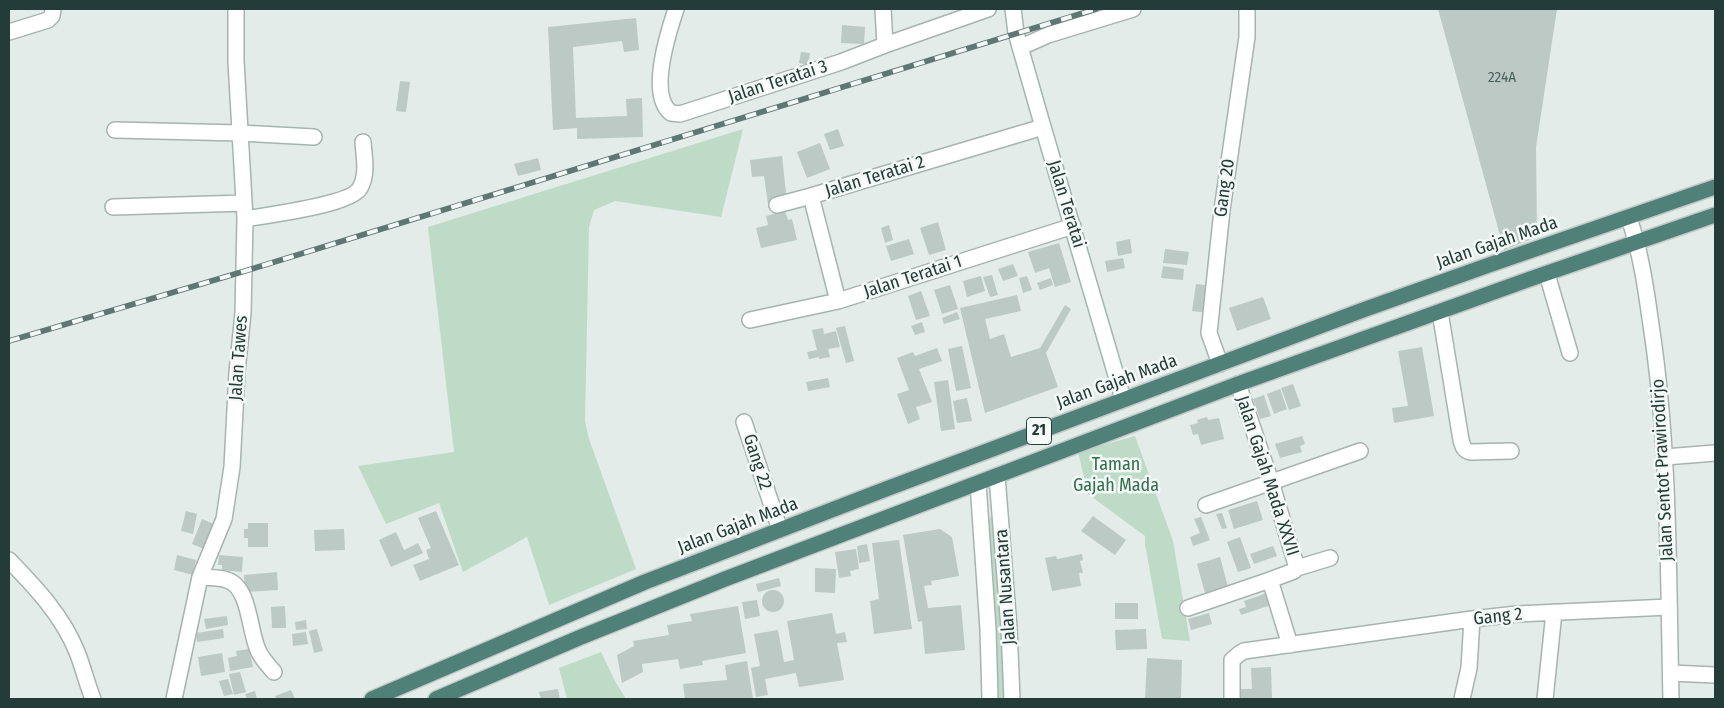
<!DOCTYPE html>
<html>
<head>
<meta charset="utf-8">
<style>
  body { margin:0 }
  #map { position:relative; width:1724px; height:708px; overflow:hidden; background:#e3ece9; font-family:"Fira Sans Condensed",sans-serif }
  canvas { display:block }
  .frame { position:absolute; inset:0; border:10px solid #243c37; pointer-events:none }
</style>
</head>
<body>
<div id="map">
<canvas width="1724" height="708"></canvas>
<div class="frame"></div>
</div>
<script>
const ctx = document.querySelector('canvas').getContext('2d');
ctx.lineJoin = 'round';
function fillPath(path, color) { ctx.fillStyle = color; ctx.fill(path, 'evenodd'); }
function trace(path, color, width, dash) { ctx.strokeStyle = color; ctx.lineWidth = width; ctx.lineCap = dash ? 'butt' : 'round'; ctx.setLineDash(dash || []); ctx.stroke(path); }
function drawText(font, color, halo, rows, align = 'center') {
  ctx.font = font + ' "Fira Sans Condensed",sans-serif'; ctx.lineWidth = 5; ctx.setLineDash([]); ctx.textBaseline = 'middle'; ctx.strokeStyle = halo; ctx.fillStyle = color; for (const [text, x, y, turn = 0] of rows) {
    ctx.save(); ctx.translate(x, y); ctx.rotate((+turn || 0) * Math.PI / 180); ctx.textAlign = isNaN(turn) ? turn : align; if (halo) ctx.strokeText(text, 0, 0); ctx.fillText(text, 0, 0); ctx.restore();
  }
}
fillPath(new Path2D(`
  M743,129L721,217L615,201L594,210L589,227L585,421L589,439L636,569L549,605L527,537L463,572L439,503L386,524L358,466L454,452L428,227Z
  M1135,436L1173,541L1190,641L1162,639L1145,544V536L1088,494L1078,452Z
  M991,517H993L999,580L1004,699H998L996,640L989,520Z
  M601,652L616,683L626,699H567L559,668Z`), '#bedbc8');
fillPath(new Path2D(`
  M1438,9H1557L1536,147L1537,237L1504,250Z
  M636,18L639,50L624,52L622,41L573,47L576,118L627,116L626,99L642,98L643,137L577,139V128L553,130L548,27Z
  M842,25L865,27L864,44L841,43Z
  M801,52L810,53L808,65L799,63Z
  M400,81L410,82L406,112L396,111Z
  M838,129L844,146L830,150L824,134Z
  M820,143L830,169L807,178L797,152Z
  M782,156L787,202L768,204L764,176L752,177L750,160Z
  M538,158L541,170L518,176L514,164Z
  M785,211L788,220L792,219L797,240L761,248L756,228L768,225L766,216Z
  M938,222L946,250L929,255L920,228Z
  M889,225L893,240L885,243L881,228Z
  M909,239L914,254L891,261L886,246Z
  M1130,239L1132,253L1118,256L1116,242Z
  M1059,243L1071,282L1055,287L1049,268L1035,273L1028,252Z
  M1165,249L1189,252L1187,265L1163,263Z
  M1123,258L1125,268L1107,272L1105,261Z
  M1013,264L1018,276L1003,281L998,269Z
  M1163,266L1184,269L1183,280L1161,278Z
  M992,275L998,295L990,297L983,277Z
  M981,276L985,291L967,297L963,281Z
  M1027,276L1032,290L1023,293L1019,278Z
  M1051,278L1053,285L1040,290L1037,283Z
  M1196,284L1213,286L1209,313L1192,311Z
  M950,285L958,309L942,314L934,290Z
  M921,291L930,316L916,320L908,296Z
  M1017,295L1021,311L985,319L990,339L1004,334L1011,357L1040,348L1065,305L1071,309L1046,353L1058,387L985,413L960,308Z
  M1263,297L1271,319L1237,331L1229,308Z
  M957,312L960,319L944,324L942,318Z
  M922,322L925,332L915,335L911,326Z
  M845,326L854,361L846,363L836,328Z
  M823,328L824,334L836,331L840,347L828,349L830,357L819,359V357L809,359L807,352L817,350L812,330Z
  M962,346L971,388L956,391L948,349Z
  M1422,347L1434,416L1394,423L1392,408L1408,406L1398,351Z
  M937,348L942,361L919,369L932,402L916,407L920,419L908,424L897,394L909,390L897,358L913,352L915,356Z
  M828,378L830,387L808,391L806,382Z
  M948,380L955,429L941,431L934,382Z
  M1293,384L1301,406L1289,410L1281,388Z
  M1280,389L1287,409L1274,414L1267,394Z
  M1264,395L1271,416L1260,419L1253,399Z
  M967,398L972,421L957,423L953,401Z
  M1207,417L1208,420L1219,418L1224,439L1201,445L1198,434L1193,435L1190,425L1198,423L1197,420Z
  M1302,436L1305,444L1300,446L1302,452L1280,458L1275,444Z
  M1257,501L1263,520L1234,529L1228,510Z
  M186,511L197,514L193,534L181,531Z
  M436,511L459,565L420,581L413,565L429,559L426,550L431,548L418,518Z
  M1222,513L1227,528L1222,529L1216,514Z
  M1093,516L1126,540L1115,555L1081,531Z
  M1201,517L1210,540L1193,546L1190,537L1200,533L1194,519Z
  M202,519L214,524L204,549L192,544Z
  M248,523H268V547H248V538H244V529H248Z
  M344,529L345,550L315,551L314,530Z
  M940,529L952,537L959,576L931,581L932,585L924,586L928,608L961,605L965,650L925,654L922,621L918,622L903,535Z
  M396,532L404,550L418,543L423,553L391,567L379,540Z
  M1240,537L1251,568L1238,572L1227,542Z
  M899,540L912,629L874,634L870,601L879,599L872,543Z
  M867,544L870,561L859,563L857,546Z
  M1273,546L1277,556L1254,564L1250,554Z
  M856,549L859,569L850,571L851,576L839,578L835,552Z
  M1082,554L1083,560L1080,561L1083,573H1079L1081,586L1052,591L1045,558L1056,556L1057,559Z
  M177,555L196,560L193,575L174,570Z
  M219,555L243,557L242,572L222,570V565H218Z
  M1220,557L1228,587L1205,593L1197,564Z
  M815,568L836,569L835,593L815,592Z
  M277,572L278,590L245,592L244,575Z
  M779,578L781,586L758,592L756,584Z
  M762 601a11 11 0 1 1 22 0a11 11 0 1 1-22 0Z
  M1267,593L1271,605L1241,615L1239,609L1246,607L1244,601Z
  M757,600L760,616L745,619L742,602Z
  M1115,603H1138V619H1115Z
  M285,606L286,628H272L271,607Z
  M738,606L746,653L702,661L703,665L680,669L678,659L642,664L643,672L622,683L617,655L634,646L633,641L669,635L667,625L692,621L690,614Z
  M832,613L836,634L845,632L847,642L837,643L844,680L799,687L796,673L765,679L768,695L756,697L751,668L760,666L754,634L778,630L784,662L794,660L787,621Z
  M1209,613L1212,624L1191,630L1188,619Z
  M227,616L228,625L206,629L204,619Z
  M306,620L307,629L296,630L295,622Z
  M223,629L224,638L197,642L196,633Z
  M317,629L323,651L314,653L309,631Z
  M1146,629L1147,649L1116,650L1115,630Z
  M306,632L308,644L293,646L292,634Z
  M249,649L253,667L230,671L228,658L237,656L236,651Z
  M222,653L225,672L201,676L198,657Z
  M1147,658L1182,660L1181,699H1145Z
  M747,661L753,699H685L683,684L727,680L725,665Z
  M1271,667L1272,698L1239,699V689H1252L1251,668Z
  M240,672L246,692L234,695L229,674Z
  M228,679L233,694L224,696L219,681Z
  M558,689L560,699H541L539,692Z
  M291,690L295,699H277L275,696Z
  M255,691L257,699H247L245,694Z`), '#bcc9c5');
const minor = new Path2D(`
  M676,9C668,33 648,95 671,113L680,114L841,62L885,45L988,9
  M883,9L885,45
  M9,32L48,20L52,16L53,9
  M1021,47L1048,35L1133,9
  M115,130L240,133L314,137
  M777,205L811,196
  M113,207L244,203
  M245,219C267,215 351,205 360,188C368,174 364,157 363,142
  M1547,274L1570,353
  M838,301L811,196L1043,127
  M1440,312L1461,440C1463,447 1464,451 1471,452L1511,451
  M750,320L838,301L1073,226
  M1220,364L1209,333L1222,210L1247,37V9
  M1238,384L1271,482L1297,568
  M744,422L780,530
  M1665,457L1715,453
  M1206,505L1360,451
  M9,560C36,588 62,615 77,652C83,667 87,684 93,699
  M200,577C208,578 219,577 227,580C250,587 249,631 258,650C261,658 268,665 274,672
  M1188,608L1270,580
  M1290,645L1270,580L1294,571L1297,568L1330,558
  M1671,673L1715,675
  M174,699L200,577L224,519L232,467L237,372L243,313L245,219L236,61V9
  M1232,699V660L1239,654L1244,651L1472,619L1517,614L1669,607
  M1462,699L1469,668L1472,619
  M1545,699L1554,612`);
const tertiary = new Path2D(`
  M1629,218C1641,253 1646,289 1651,325C1670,449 1668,575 1671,699
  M997,476L1009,628L1012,699
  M978,483L988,629L990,699`);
const secondary = new Path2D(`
  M1013,9L1016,33L1043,127L1123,399`);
const trunk = new Path2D(`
  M372,699L645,582L886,489L1363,310L1489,265L1715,187
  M436,699L581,637L725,579L1238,384L1530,279L1715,215`);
trace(minor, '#a6b4b0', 18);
trace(tertiary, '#a6b4b0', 18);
trace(secondary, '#a2b7b1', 18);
trace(trunk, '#c2c8c7', 18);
trace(minor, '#fff', 15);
trace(tertiary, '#fff', 15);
trace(secondary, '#fff', 15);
trace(trunk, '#508179', 15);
const rail = new Path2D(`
  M9,341L245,271L1096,9`);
trace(rail, '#5f7772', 5.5);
trace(rail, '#f4f8f6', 4, [11]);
drawText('15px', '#4a5f5a', null, [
  ["224A",1502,78]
]);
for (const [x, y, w] of [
  [1039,431,25]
]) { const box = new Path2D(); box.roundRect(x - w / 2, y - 13.5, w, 27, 4); ctx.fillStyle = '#f4f8f6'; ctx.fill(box); trace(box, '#243c37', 1); }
drawText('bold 16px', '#243c37', null, [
  ["21",1039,431]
]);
drawText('18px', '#243c37', '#f4f8f6', [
  ["Jalan Teratai 3",778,82,-18],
  ["Jalan Teratai 2",875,177,-17],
  ["Gang 20",1225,188,-82],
  ["Jalan Teratai",1066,204,73],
  ["Jalan Gajah Mada",1497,243,-19],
  ["Jalan Teratai 1",913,277,-18],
  ["Jalan Tawes",239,358,-86],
  ["Jalan Gajah Mada",1117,382,-20],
  ["Gang 22",757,462,72],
  ["Jalan Sentot Prawirodirjo",1663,470,-93],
  ["Jalan Gajah Mada XXVII",1267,476,72],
  ["Jalan Gajah Mada",738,526,-21],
  ["Jalan Nusantara",1006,587,-94],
  ["Gang 2",1498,617,-6]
]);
drawText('18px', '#326f4e', '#f4f8f6', [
  ["Taman",1116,465],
  ["Gajah Mada",1116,486]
]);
</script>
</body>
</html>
